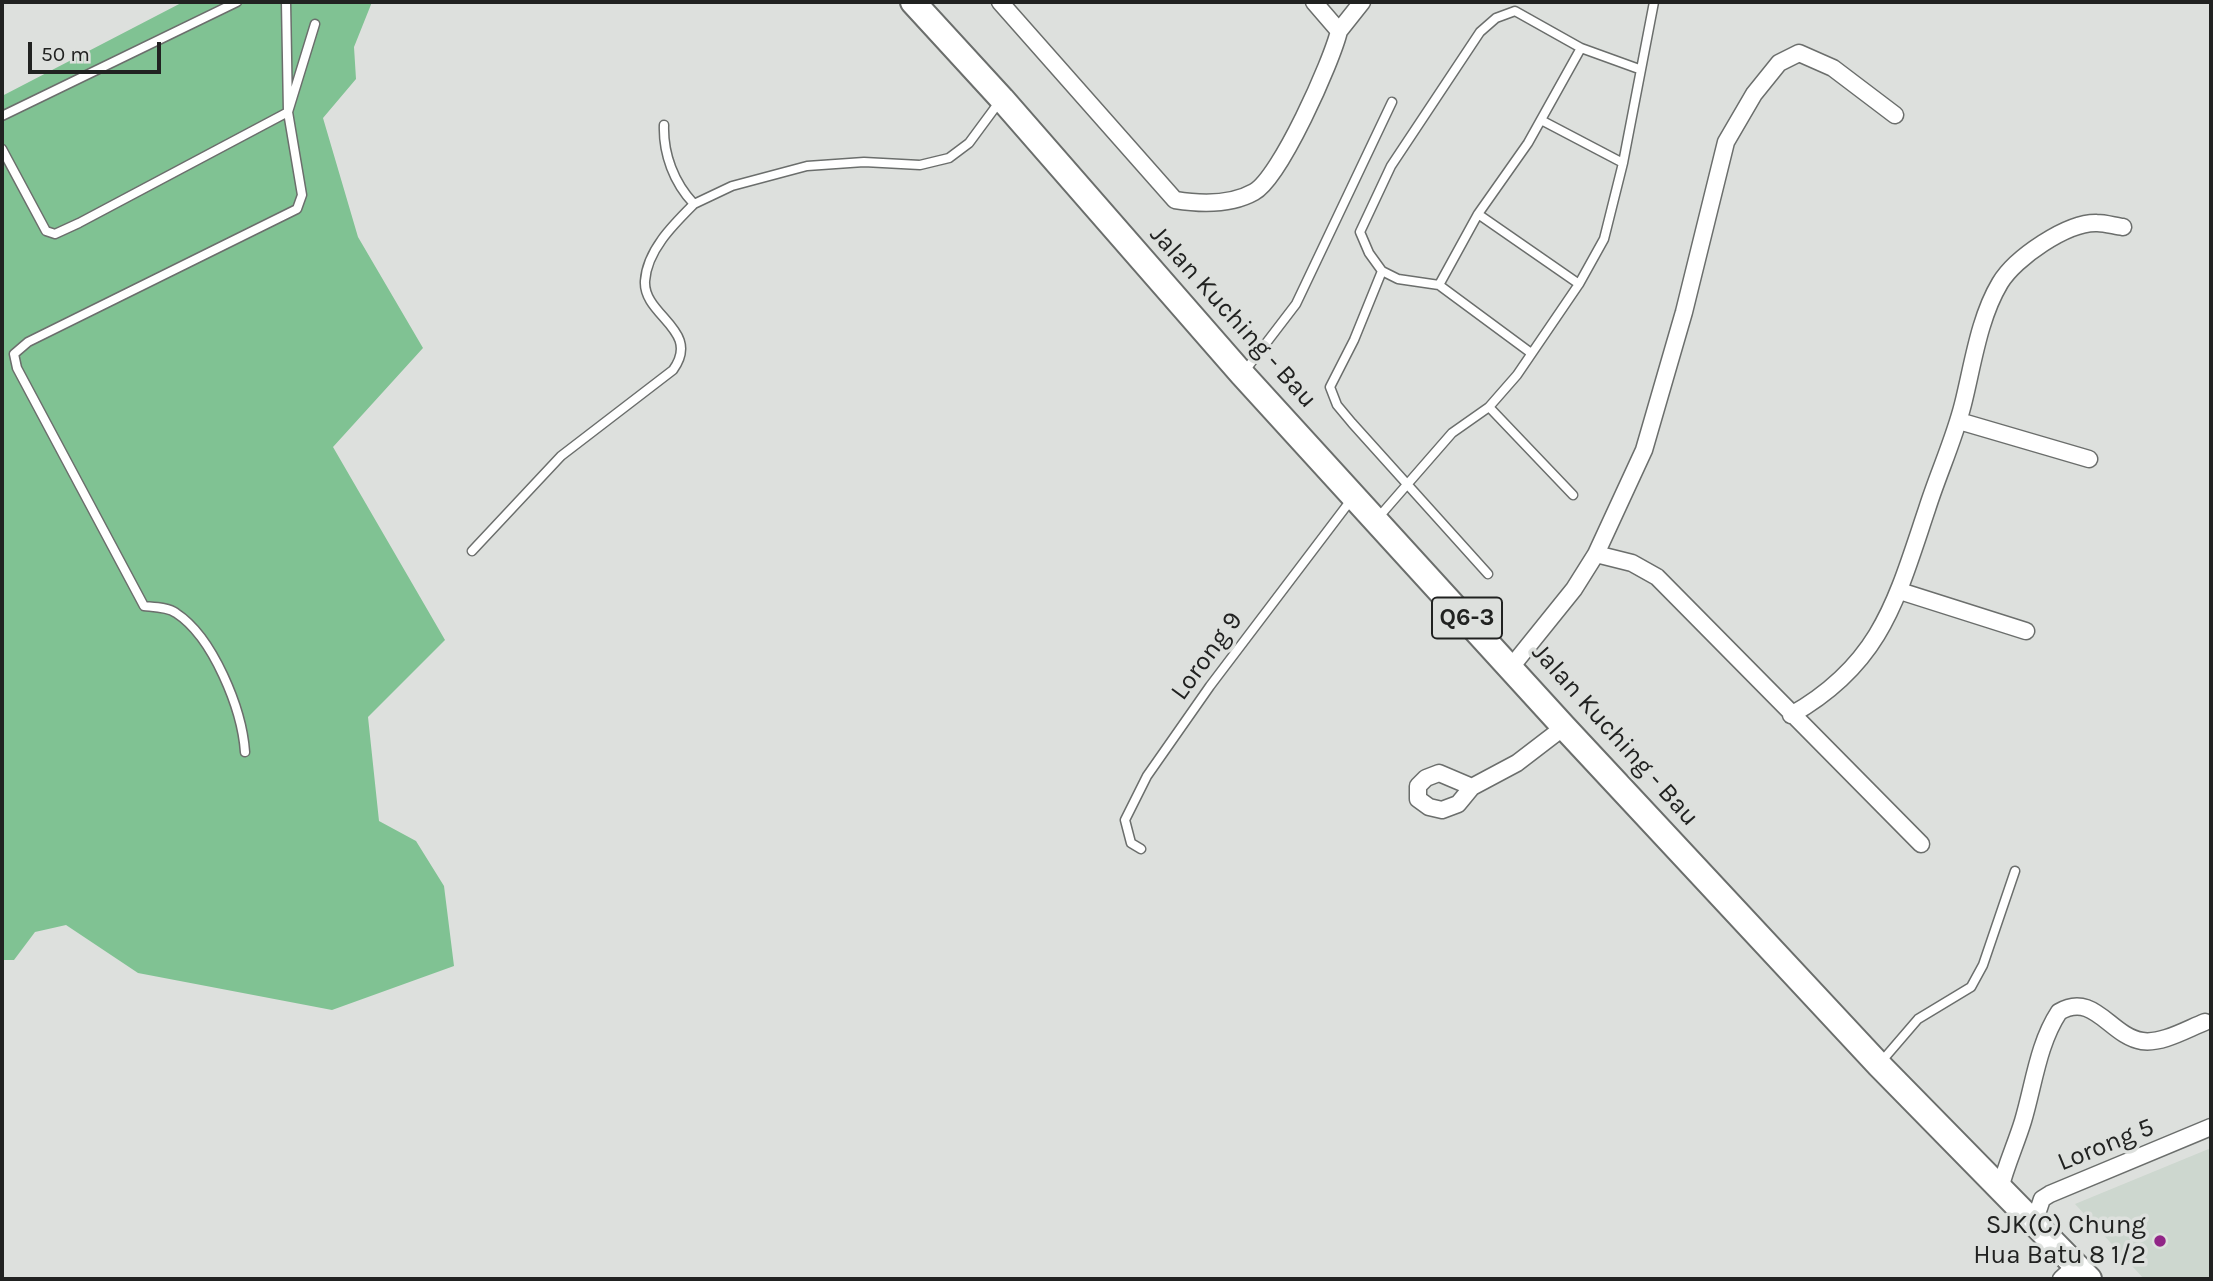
<!DOCTYPE html>
<html>
<head>
<meta charset="utf-8">
<style>
  body { margin:0 }
  #map { position:relative; width:2213px; height:1281px; overflow:hidden; background:#dde0dd; font-family:Karla,sans-serif }
  canvas { display:block }
  .frame { position:absolute; inset:0; border:4px solid #212221; pointer-events:none }
  .scale { position:absolute; left:28px; top:42px; width:133px; height:32px; box-sizing:border-box; border:4px solid #212221; border-top:0; padding-left:9px; font-size:21px; line-height:24px; white-space:nowrap; color:#212221; -webkit-text-stroke:5px #dde0dd; paint-order:stroke }
</style>
</head>
<body>
<div id="map">
<canvas width="2213" height="1281"></canvas>
<div class="frame"></div>
<div class="scale">50 m</div>
</div>
<script>
const ctx = document.querySelector('canvas').getContext('2d');
ctx.lineJoin = 'round';
function fillPath(path, color) { ctx.fillStyle = color; ctx.fill(path, 'evenodd'); }
function trace(path, color, width, dash) { ctx.strokeStyle = color; ctx.lineWidth = width; ctx.lineCap = dash ? 'butt' : 'round'; ctx.setLineDash(dash || []); ctx.stroke(path); }
function drawText(font, color, halo, rows, align = 'center') {
  ctx.font = font + ' Karla,sans-serif'; ctx.lineWidth = 7; ctx.setLineDash([]); ctx.textBaseline = 'middle'; ctx.strokeStyle = halo; ctx.fillStyle = color; for (const [text, x, y, turn = 0] of rows) {
    ctx.save(); ctx.translate(x, y); ctx.rotate((+turn || 0) * Math.PI / 180); ctx.textAlign = isNaN(turn) ? turn : align; if (halo) ctx.strokeText(text, 0, 0); ctx.fillText(text, 0, 0); ctx.restore();
  }
}
fillPath(new Path2D(`
  M2211,1148V1279H2144L2075,1204Z`), '#cdd7cf');
fillPath(new Path2D(`
  M183,2H372L354,47L356,79L323,118L358,237L423,348L333,447L445,640L368,717L379,821L416,841L444,886L454,966L332,1010L138,973L66,925L35,932L14,960H2V96Z`), '#80c293');
const service = new Path2D(`
  M2,116L237,2
  M1541,120L1623,163
  M664,125C663,154 674,183 694,204L732,186L807,166L864,162L920,165L949,158L969,143L1000,101
  M2,149L46,231L55,234L79,223L288,112L286,2
  M1478,214L1528,143L1581,48
  M1382,271L1398,279L1439,285L1531,353
  M1439,285L1478,214L1579,284
  M1244,372L1296,304L1392,102
  M1489,407L1573,495
  M1377,519L1452,433L1489,407L1517,375L1579,284L1604,239L1623,163L1654,2
  M472,551L561,456L673,370C702,330 643,316 645,281C647,250 674,224 694,204
  M1488,574L1352,423L1337,405L1330,387L1354,340L1382,271L1369,253L1360,232L1391,166L1480,32L1496,18L1515,11L1581,48L1639,69
  M245,752C242,709 213,637 176,613C168,607 154,607 144,606L17,368L14,354L28,342L297,209L302,195L288,112L315,24
  M1141,849L1131,843L1125,820L1147,776L1210,686L1351,500
  M1881,1062L1918,1019L1971,987L1983,965L2015,871`);
const minor = new Path2D(`
  M1000,2L1175,200C1200,204 1231,205 1254,192C1280,178 1332,61 1339,31L1314,2
  M1339,31L1362,2
  M1959,421L2089,459
  M1596,554L1644,450L1684,312L1726,142L1754,94L1779,63L1799,53L1833,68L1895,115
  M1900,591L2026,631
  M1512,666L1574,589L1596,554L1632,563L1657,577L1921,844
  M1791,715C1881,664 1896,601 1927,509C1938,474 1954,440 1963,404C1973,364 1979,318 2000,283C2015,258 2067,222 2097,223C2105,223 2115,226 2123,227
  M1472,787L1439,773L1426,778L1418,786V799L1429,807L1442,810L1458,804L1472,787L1517,763L1564,727
  M2000,1189C2006,1165 2016,1144 2023,1121C2034,1084 2038,1044 2059,1012C2094,991 2110,1036 2142,1041C2162,1044 2187,1029 2205,1022
  M2034,1223L2042,1199L2050,1194L2211,1127
  M2061,1279L2075,1266`);
const primary = new Path2D(`
  M913,2L1002,99L1242,374L1564,727L1879,1065L2089,1279`);
trace(service, '#6b6e6c', 11);
trace(minor, '#6b6e6c', 19);
trace(primary, '#6b6e6c', 28);
trace(service, '#fff', 8);
trace(minor, '#fff', 16);
trace(primary, '#fff', 24);
for (const [x, y, r, color] of [
  [2160,1241,7,"#912587"]
]) { const dot = new Path2D(); dot.arc(x, y, r, 0, 2 * Math.PI); ctx.fillStyle = color; ctx.fill(dot); trace(dot, '#dde0dd', 2.5); }
for (const [x, y, w] of [
  [1467,618,70]
]) { const box = new Path2D(); box.roundRect(x - w / 2, y - 20.5, w, 41, 5); ctx.fillStyle = '#dde0dd'; ctx.fill(box); trace(box, '#212221', 2); }
drawText('bold 24px', '#212221', null, [
  ["Q6-3",1467,618]
]);
drawText('26px', '#212221', '#dde0dd', [
  ["Jalan Kuching - Bau",1233,317,48],
  ["Lorong 9",1207,656,-54],
  ["Jalan Kuching - Bau",1615,735,48],
  ["Lorong 5",2106,1145,-22]
]);
drawText('26px', '#212221', '#dde0dd', [
  ["SJK(C) Chung",2146,1226],
  ["Hua Batu 8 1/2",2146,1256]
], 'right');
</script>
</body>
</html>
